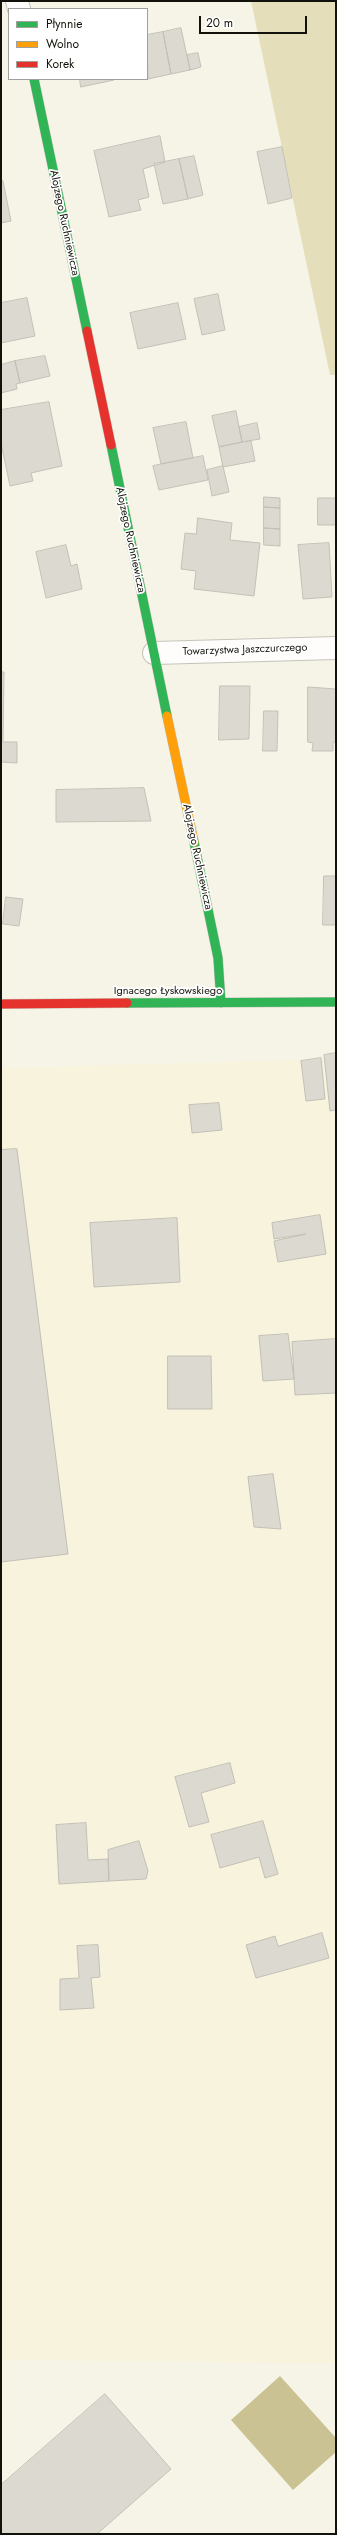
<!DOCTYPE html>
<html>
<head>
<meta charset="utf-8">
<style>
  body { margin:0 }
  #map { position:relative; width:337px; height:2535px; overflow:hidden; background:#f6f4e7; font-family:Jost,sans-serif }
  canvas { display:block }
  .frame { position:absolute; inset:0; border:2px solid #13120a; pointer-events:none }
  .legend { position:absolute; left:8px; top:8px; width:140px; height:72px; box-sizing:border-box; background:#fff; border:1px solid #a1a09d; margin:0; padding:5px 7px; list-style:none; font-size:12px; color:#13120a }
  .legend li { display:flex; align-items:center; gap:8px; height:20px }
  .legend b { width:20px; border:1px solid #a1a09d }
  .scale { position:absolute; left:199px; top:16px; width:108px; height:18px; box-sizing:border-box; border:2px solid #13120a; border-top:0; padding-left:5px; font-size:12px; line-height:14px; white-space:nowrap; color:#13120a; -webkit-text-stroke:3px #fff; paint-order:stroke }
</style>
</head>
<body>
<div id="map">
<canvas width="337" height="2535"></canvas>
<div class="frame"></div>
<ul class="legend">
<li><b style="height:5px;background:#30b455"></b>Płynnie</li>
<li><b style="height:5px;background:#ff9f0a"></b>Wolno</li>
<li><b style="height:5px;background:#e5322d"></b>Korek</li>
</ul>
<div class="scale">20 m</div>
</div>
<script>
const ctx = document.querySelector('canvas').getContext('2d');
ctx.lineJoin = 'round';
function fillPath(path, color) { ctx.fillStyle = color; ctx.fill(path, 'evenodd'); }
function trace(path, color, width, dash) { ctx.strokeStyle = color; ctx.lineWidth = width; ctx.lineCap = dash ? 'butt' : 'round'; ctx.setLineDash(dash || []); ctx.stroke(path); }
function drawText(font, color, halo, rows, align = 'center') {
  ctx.font = font + ' Jost,sans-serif'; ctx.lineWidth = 3.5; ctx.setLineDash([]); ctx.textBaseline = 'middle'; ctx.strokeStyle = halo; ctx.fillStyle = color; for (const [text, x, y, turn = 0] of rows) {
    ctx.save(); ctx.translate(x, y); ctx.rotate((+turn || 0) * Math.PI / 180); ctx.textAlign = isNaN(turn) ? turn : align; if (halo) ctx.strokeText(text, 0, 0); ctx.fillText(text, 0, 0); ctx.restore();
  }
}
fillPath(new Path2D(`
  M336,1059V2363L1,2360V1068Z`), '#f7f3dc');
fillPath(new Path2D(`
  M251,1H336V375H330Z`), '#e4deba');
fillPath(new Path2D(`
  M280,2376L336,2438V2452L293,2490L231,2420Z`), '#cac292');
const building = new Path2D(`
  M181,28L190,70L171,74L163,32Z
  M163,32L171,74L148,79L147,35Z
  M198,53L201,67L190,70L187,55Z
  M80,79H113L114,80L81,87Z
  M160,136L165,162L143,169L149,197L138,200L141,210L109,217L94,151Z
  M282,147L292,198L268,204L257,152Z
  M194,156L203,195L188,199L179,159Z
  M179,159L188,199L163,204L154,164Z
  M3,181L11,221L1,223V182Z
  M218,294L225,330L202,335L194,299Z
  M27,298L35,336L1,343V303Z
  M178,303L186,339L138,349L130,313Z
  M45,356L50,376L20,383L15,361Z
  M15,361L20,383L16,384L17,389L1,393V365Z
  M49,402L62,466L31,473L33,481L10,486L1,443V410Z
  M236,411L242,442L219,447L212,416Z
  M186,422L193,458L161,464L153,428Z
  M257,423L260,439L242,442L239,427Z
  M251,441L255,461L223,467L219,447Z
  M203,456L208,480L159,490L153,466Z
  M223,466L229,492L212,496L207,470Z
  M264,497L280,498V508L264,507Z
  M318,498H336V525H318Z
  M264,507L280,508V529L264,528Z
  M198,518L232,523L230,540L260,543L254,596L194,589L196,571L181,569L185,533L196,534Z
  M264,528L280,529V546L264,545Z
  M329,543L332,597L303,599L298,545Z
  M66,545L71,566L77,564L82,589L46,598L36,552Z
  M1,672H4L3,742H17V763L1,762Z
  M220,686H250L249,739L219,740Z
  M308,687L336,689V742H333V751H312L313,743L308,742Z
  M264,711H278L277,751H263Z
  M144,788L151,821L56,822V790Z
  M324,876H336V925H323Z
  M6,897L23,899L19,926L3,924Z
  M336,1053V1110L330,1111L324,1055Z
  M321,1058L325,1099L306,1101L301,1061Z
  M219,1103L222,1130L192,1133L189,1105Z
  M17,1149L68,1554L1,1562V1150Z
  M320,1215L326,1254L278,1262L274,1241L306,1234L274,1239L272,1223Z
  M177,1218L180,1282L94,1287L90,1223Z
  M288,1334L294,1379L263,1381L259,1336Z
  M336,1339V1393L295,1395L292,1342Z
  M168,1356H211L212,1409H168Z
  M273,1474L281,1529L254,1527L248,1477Z
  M230,1763L235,1783L201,1793L209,1822L189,1827L175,1777Z
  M263,1821L278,1874L265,1878L259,1857L220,1868L211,1835Z
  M86,1823L88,1860L108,1859L109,1881L59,1884L56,1825Z
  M139,1841L148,1871L146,1879L109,1881L108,1850Z
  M322,1933L329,1958L256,1978L246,1945L275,1936L278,1946Z
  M98,1945L100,1977L91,1978L94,2008L60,2010V1979L79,1978L77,1946Z
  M105,2394L171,2469L97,2534H1V2485Z`);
fillPath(building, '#dcdad0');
trace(building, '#c3c1b7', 1);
const street = new Path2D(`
  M17,1L19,9
  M154,653L336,648`);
const fast = new Path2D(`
  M34,79L87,331
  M111,445L167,716
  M194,842L218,958L221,1003
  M127,1003L336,1002`);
const slow = new Path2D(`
  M167,716L194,842`);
const jam = new Path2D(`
  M87,331L111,445
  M1,1004L127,1003`);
trace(street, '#c6c4ba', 24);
trace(fast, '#c6c4ba', 10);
trace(slow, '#c6c4ba', 10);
trace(jam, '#c6c4ba', 10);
trace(street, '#fefdfb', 22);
trace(fast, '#30b455', 9);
trace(slow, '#ff9f0a', 9);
trace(jam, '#e5322d', 9);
drawText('11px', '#13120a', '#fff', [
  ["Alojzego Ruchniewicza",64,223,78],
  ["Alojzego Ruchniewicza",130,540,78],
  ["Towarzystwa Jaszczurczego",245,650,-2],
  ["Alojzego Ruchniewicza",197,857,78],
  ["Ignacego Łyskowskiego",168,991]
]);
</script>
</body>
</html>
